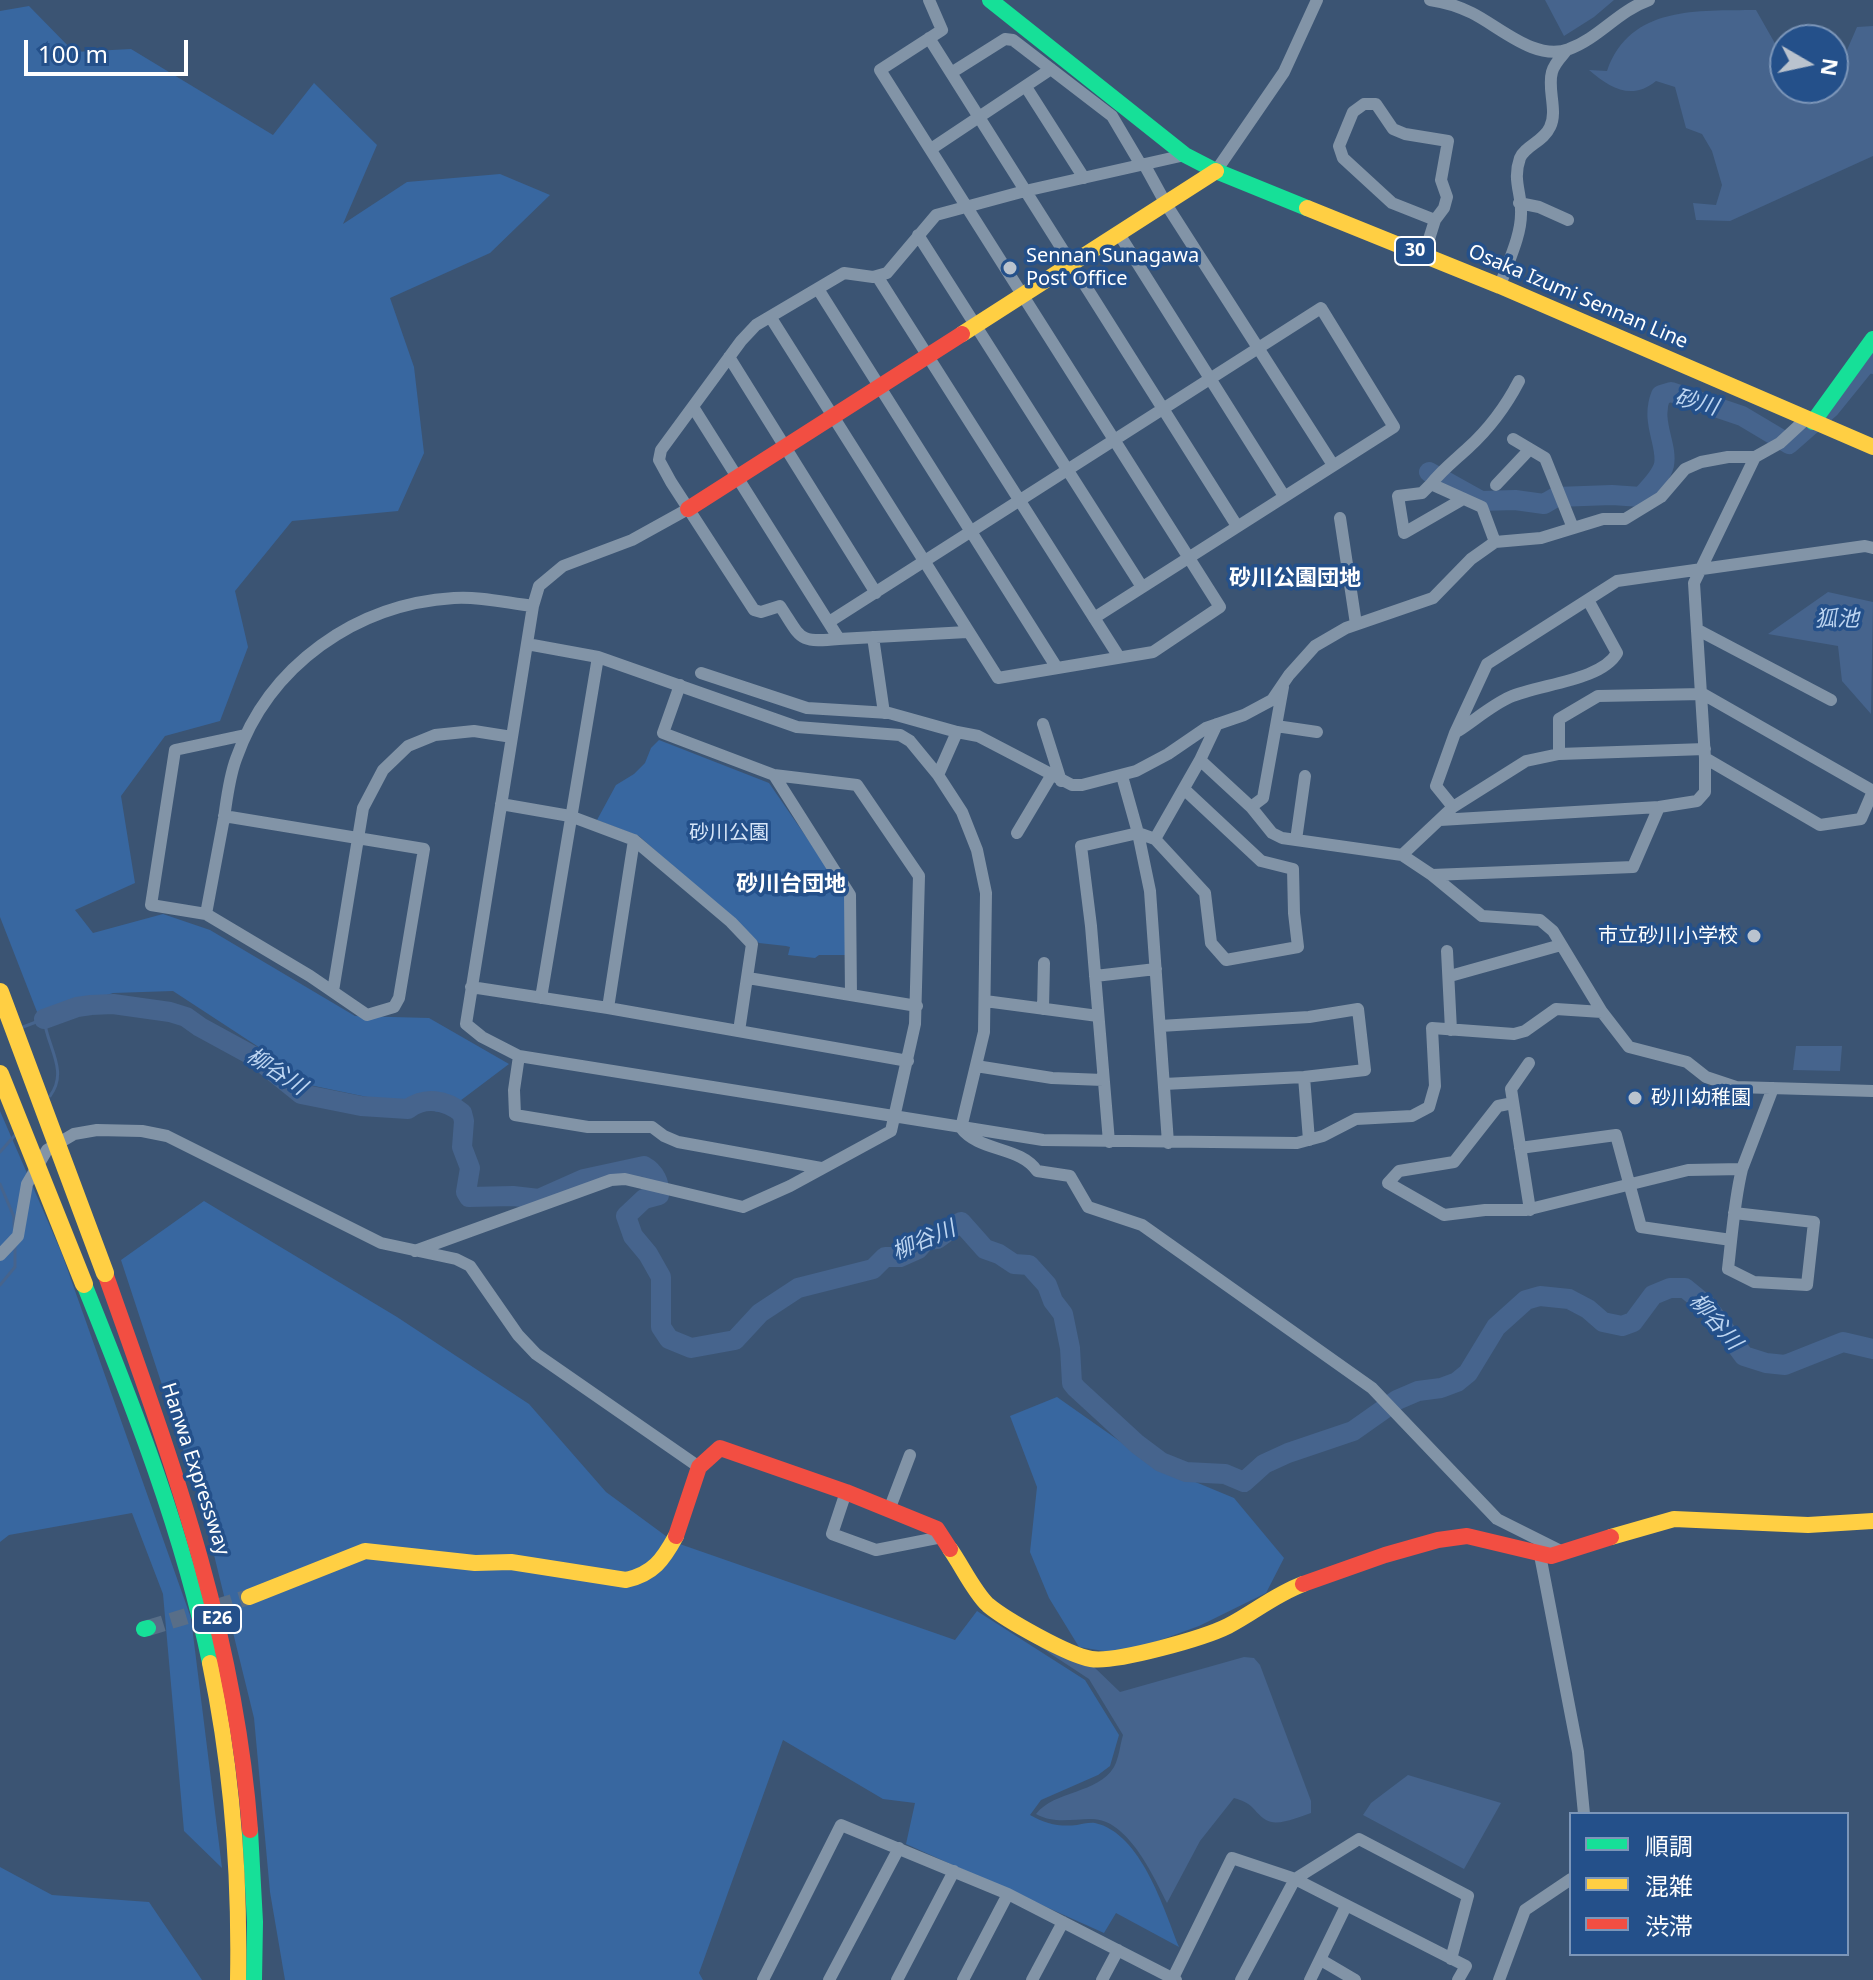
<!DOCTYPE html>
<html>
<head>
<meta charset="utf-8">
<style>
  body { margin:0 }
  #map { position:relative; width:1873px; height:1980px; overflow:hidden; background:#3b5473; font-family:"Noto Sans","Noto Sans JP",sans-serif }
  canvas { display:block }
  .legend { position:absolute; left:1569px; top:1812px; width:280px; height:144px; box-sizing:border-box; background:#24508a; border:2px solid #7c96b9; margin:0; padding:10px 14px; list-style:none; font-size:24px; color:#fff }
  .legend li { display:flex; align-items:center; gap:16px; height:40px }
  .legend b { width:40px; border:2px solid #7c96b9 }
  .north { position:absolute; left:1769px; top:24px; width:80px; height:80px; box-sizing:border-box; background:#24508a; border:2px solid #7c96b9; border-radius:50%; rotate:99deg; font-size:22px; font-weight:700; line-height:32px; text-align:center; color:#fff }
  .north::after { content:''; display:block; margin:auto; width:28px; height:36px; background:#bac3ce; clip-path:polygon(50% 0,100% 100%,50% 72%,0 100%) }
  .scale { position:absolute; left:24px; top:40px; width:164px; height:36px; box-sizing:border-box; border:4px solid #fff; border-top:0; padding-left:10px; font-size:24px; line-height:28px; white-space:nowrap; color:#fff; -webkit-text-stroke:6px #24508a; paint-order:stroke }
</style>
</head>
<body>
<div id="map">
<canvas width="1873" height="1980"></canvas>
<ul class="legend">
<li><b style="height:10px;background:#16e098"></b>順調</li>
<li><b style="height:10px;background:#ffcf43"></b>混雑</li>
<li><b style="height:10px;background:#f24e42"></b>渋滞</li>
</ul>
<div class="north">N</div>
<div class="scale">100 m</div>
</div>
<script>
const ctx = document.querySelector('canvas').getContext('2d');
ctx.lineJoin = 'round';
function fillPath(path, color) { ctx.fillStyle = color; ctx.fill(path, 'evenodd'); }
function trace(path, color, width, dash) { ctx.strokeStyle = color; ctx.lineWidth = width; ctx.lineCap = dash ? 'butt' : 'round'; ctx.setLineDash(dash || []); ctx.stroke(path); }
function drawText(font, color, halo, rows, align = 'center') {
  ctx.font = font + ' "Noto Sans","Noto Sans JP",sans-serif'; ctx.lineWidth = 7; ctx.setLineDash([]); ctx.textBaseline = 'middle'; ctx.strokeStyle = halo; ctx.fillStyle = color; for (const [text, x, y, turn = 0] of rows) {
    ctx.save(); ctx.translate(x, y); ctx.rotate((+turn || 0) * Math.PI / 180); ctx.textAlign = isNaN(turn) ? turn : align; if (halo) ctx.strokeText(text, 0, 0); ctx.fillText(text, 0, 0); ctx.restore();
  }
}
fillPath(new Path2D(`
  M29,6L74,52L131,49L273,135L314,83L377,145L343,224L407,182L500,174L550,195L490,253L390,298L414,367L424,453L398,511L292,521L235,591L248,647L220,721L165,736L121,796L135,883L75,910L93,933L163,914L210,930L355,1016L429,1018L509,1064L444,1113L300,1083L280,1061L173,991L113,993L39,1017L0,917V11Z
  M659,740L769,783L847,896L846,955H819L815,958L788,955L790,947L786,946L759,943L639,836L597,820L616,785L634,774L645,763L651,748Z
  M0,1111L62,1254L191,1618L222,1868L184,1831L163,1594L132,1513L9,1535L0,1542Z
  M204,1201L397,1317L529,1404L606,1492L674,1542L955,1640L977,1611L1085,1680L1119,1735L1110,1766L1098,1775L1041,1800L1030,1815C1046,1824 1059,1827 1077,1825C1082,1824 1090,1822 1095,1823C1141,1833 1164,1909 1179,1947L1116,1913L1104,1933L906,1844L915,1803L883,1799L783,1740L699,1973L703,1980H285L270,1892L254,1718L203,1510L121,1260Z
  M1057,1397L1152,1464L1234,1498L1284,1558L1266,1593L1199,1626L1122,1654L1079,1647L1049,1598L1030,1552L1037,1487L1010,1416Z
  M0,1867L52,1895L149,1902L202,1980H0Z`), '#3867a0');
fillPath(new Path2D(`
  M1545,0H1614L1594,17L1564,36Z
  M1756,10L1785,61V88H1833C1833,81 1852,39 1857,27L1873,26V156L1730,221L1696,220L1693,203L1716,205L1722,185L1712,151L1702,134L1686,128L1675,87L1656,81C1632,101 1610,88 1589,70L1607,71C1630,5 1698,11 1756,10Z
  M1828,592L1873,602L1871,714L1842,681L1838,646L1768,634Z
  M1796,1046H1842L1840,1071L1793,1070Z
  M996,1612L1079,1664L1094,1667L1120,1692L1244,1657L1254,1658L1260,1665L1311,1801V1813C1299,1817 1277,1827 1266,1820C1251,1810 1257,1805 1234,1798L1200,1841L1167,1903C1153,1875 1127,1818 1091,1819C1071,1819 1054,1824 1036,1814C1055,1790 1098,1794 1114,1767C1119,1758 1120,1745 1123,1735L1089,1679L993,1616Z
  M1408,1775L1501,1803L1464,1869L1363,1815L1371,1803Z`), '#46648d');
trace(new Path2D(`
  M23,1027L44,1019C47,1047 69,1071 50,1096
  M0,1152L16,1134
  M0,1184L14,1217V1227
  M0,1285L15,1267V1246`), '#46648d', 3);
trace(new Path2D(`
  M1429,472L1481,501L1515,500L1544,504L1556,497L1612,495L1641,497C1649,488 1661,477 1664,465C1668,444 1650,422 1661,395L1671,392L1742,416L1789,444L1830,408L1868,361L1873,364
  M44,1019L77,1007L91,1005L113,1004L170,1012L186,1017L200,1027L255,1057L301,1094L361,1106L408,1109C425,1096 446,1100 462,1113L464,1121L462,1147L470,1168L466,1192L469,1197L513,1196L539,1199L584,1179L644,1166C655,1172 660,1183 659,1195L644,1199L626,1216L633,1236L648,1254L661,1277V1327L669,1339L691,1348L735,1340L760,1313L798,1288L873,1269L885,1257H900L918,1249L926,1240L937,1239L961,1222L985,1249L999,1254L1014,1264L1029,1265L1047,1285L1053,1301L1063,1314L1070,1348L1072,1383L1076,1388L1137,1444L1161,1462L1186,1472L1225,1474L1244,1482L1264,1464L1288,1453L1353,1431L1397,1400L1418,1391L1441,1388L1457,1382L1468,1373L1496,1327L1526,1300L1540,1296L1569,1299L1588,1309L1603,1322L1622,1326L1633,1322L1653,1295L1670,1288H1685L1707,1306L1744,1356L1766,1363L1785,1365L1843,1342L1873,1349`), '#46648d', 20);
trace(new Path2D(`
  M148,1628L249,1597`), '#586e88', 16, [16, 8]);
trace(new Path2D(`
  M1430,0C1444,2 1460,7 1472,13C1500,27 1536,62 1569,49C1599,38 1618,11 1649,0
  M929,38L1237,526
  M951,73L1005,39L1013,40L1112,116L1141,165
  M1026,87L1084,178
  M931,149L1051,69
  M1144,164L1166,204L1333,465
  M1216,171L1284,72L1317,0
  M1519,203L1539,207L1568,220
  M1119,234L1284,496
  M918,235L1142,587
  M1424,255L1435,220L1444,208L1447,197L1441,180L1448,141L1405,134L1393,129L1376,104H1364L1353,112L1339,146L1343,158L1392,203L1435,220
  M877,276L1119,657
  M1500,286C1507,264 1521,237 1521,214C1522,193 1512,181 1520,158C1525,146 1544,141 1550,127C1558,111 1547,89 1552,72C1554,64 1561,57 1566,51
  M818,289L1057,668
  M771,318L998,678L1153,652L1220,607L880,70L942,30L929,0
  M729,357L876,593
  M693,407L839,639L967,632
  M1513,439L1545,458L1573,528
  M1431,484C1442,470 1455,460 1468,448C1489,429 1506,406 1519,381
  M1496,485L1530,449
  M1463,499L1404,533L1398,496L1422,493L1431,484L1482,507L1495,542
  M688,509L632,540L563,566L539,586L533,606L466,1024L482,1037L519,1056L1043,1140L1297,1143L1323,1136L1356,1119L1412,1116L1429,1107L1435,1086L1432,1028L1514,1034L1525,1031L1556,1009L1602,1012
  M1340,518L1356,624
  M829,622L1321,308L1394,427L1094,618
  M1698,630L1831,700
  M873,637L884,713
  M839,639C797,643 802,639 780,606L761,612L754,610L671,482L659,460L661,450L741,341L756,325L844,273L873,277L887,273L936,215L1025,191L1185,155
  M527,644L598,657L797,727L900,735L910,741L938,775L962,812L977,850L986,893L984,1032L961,1128
  M701,673L807,708L889,713L957,732
  M1043,724L1061,781
  M1276,726L1317,732
  M1458,731C1475,720 1492,705 1510,697C1539,684 1601,681 1617,653L1588,600
  M1559,754V719L1598,696L1703,694L1873,791
  M1705,758L1820,825L1861,819L1873,791
  M1200,760L1217,724
  M774,775L850,895L851,995
  M938,775L957,732L978,736L1072,785H1082L1136,771L1168,754L1206,728L1244,715L1272,700L1289,675L1315,646L1346,628L1433,598L1471,559L1495,542L1541,538L1603,519H1625L1661,497L1685,469L1701,462L1728,457H1755L1780,443L1806,419
  M1122,776L1138,833L1150,891L1168,1143
  M501,804L570,816L634,840L731,922L752,944L739,1031
  M1251,807L1263,798L1283,687
  M1453,807L1436,786L1455,733L1487,664L1617,581L1865,546L1873,548
  M224,816L424,849L399,998L394,1007L367,1015L310,976L206,914L151,905L175,750L245,735
  M1440,820L1659,807L1697,801L1705,792V758L1694,583L1755,457
  M1017,833L1051,776
  M1155,839L1200,760L1251,807L1272,833L1282,838L1402,855L1432,875L1482,916L1540,920L1553,931L1602,1012L1629,1047L1687,1062L1706,1077L1736,1087L1873,1091
  M1296,840L1305,776
  M1402,855L1453,807L1526,761L1559,754L1705,749
  M1432,875L1633,867L1659,807
  M206,914C212,882 218,850 224,818C227,798 229,778 236,759C269,665 356,604 454,598C479,596 507,603 533,606
  M1447,951L1451,1030
  M1095,976L1156,969
  M1450,976L1561,945
  M748,978L917,1006
  M471,987L608,1008L908,1061
  M333,991L363,808L383,770L408,746L435,735L474,731L512,737
  M541,998L598,657
  M985,1001L1098,1016
  M608,1008L634,840
  M1043,1009L1044,963
  M1160,1026L1309,1017L1358,1009L1365,1070L1304,1077L1164,1084
  M519,1056L514,1090L515,1115L588,1127H652L664,1136L678,1142L821,1168
  M1529,1063L1511,1089L1530,1210
  M976,1066L1052,1078L1103,1080
  M1304,1077L1309,1140
  M1513,1103L1498,1106L1454,1162L1399,1171L1388,1183L1444,1215L1485,1210H1526L1688,1170L1742,1169L1773,1088
  M961,1128C979,1152 1020,1146 1037,1171L1070,1176L1088,1207L1142,1225L1372,1388L1497,1519L1563,1552
  M1109,1142L1091,926L1081,846L1138,833L1155,839L1205,893L1211,943L1226,960L1298,947L1294,913L1293,869L1261,861L1185,790
  M1520,1148L1616,1135L1641,1227L1731,1240
  M1734,1213L1814,1222L1807,1285L1754,1282L1728,1269C1732,1235 1734,1202 1742,1169
  M415,1251L611,1180L625,1179L743,1207L790,1186L891,1131L915,1024L919,876L857,785L774,775L663,733L680,685
  M0,1255L18,1236L27,1184L47,1150L74,1134L97,1130L142,1131L167,1136L381,1243L456,1259L470,1266L518,1335L536,1354L699,1467
  M846,1492L832,1534L876,1550L942,1537
  M889,1510L910,1455
  M1540,1555L1578,1752L1584,1814
  M1321,1960L1355,1980
  M763,1980L841,1825L1008,1894L1176,1980
  M829,1980L899,1848
  M897,1980L954,1871
  M963,1980L1008,1894
  M1032,1980L1063,1922
  M1102,1980L1118,1950
  M1172,1980L1232,1858L1295,1879L1466,1966L1458,1980
  M1241,1980L1295,1879L1359,1839L1468,1896L1451,1959
  M1310,1980L1346,1906
  M1499,1980L1525,1910L1571,1879`), '#8294a7', 12);
trace(new Path2D(`
  M990,0L1185,155L1216,171L1307,208
  M1813,422L1873,339
  M84,1284C134,1408 183,1532 210,1663
  M144,1629L148,1628
  M250,1830L255,1922L254,1980`), '#16e098', 16);
trace(new Path2D(`
  M1307,208L1500,286L1873,447
  M962,334L1216,171
  M1611,1537L1674,1519L1808,1525L1873,1521
  M950,1549C961,1564 974,1592 988,1605C1006,1620 1068,1655 1091,1659C1116,1663 1204,1638 1228,1626C1255,1612 1274,1595 1303,1584
  M249,1597L365,1551L475,1563L511,1562L626,1580C653,1574 663,1560 676,1536
  M210,1663C232,1768 240,1873 238,1980`), '#ffcf43', 16);
trace(new Path2D(`
  M688,509L962,334
  M105,1273C171,1459 235,1630 250,1830
  M676,1536L699,1467L720,1448L846,1492L937,1529L950,1549
  M1303,1584L1385,1555L1438,1540L1467,1536L1551,1556L1611,1537`), '#f24e42', 16);
trace(new Path2D(`
  M0,992L105,1273
  M0,1074L84,1284`), '#ffcf43', 18);
for (const [x, y, r, color] of [
  [1010,268,8,"#bac3ce"],
  [1754,936,8,"#bac3ce"],
  [1635,1098,8,"#bac3ce"]
]) { const dot = new Path2D(); dot.arc(x, y, r, 0, 2 * Math.PI); ctx.fillStyle = color; ctx.fill(dot); trace(dot, '#24508a', 3); }
for (const [x, y, w] of [
  [1415,251,40],
  [217,1619,48]
]) { const box = new Path2D(); box.roundRect(x - w / 2, y - 14, w, 28, 6); ctx.fillStyle = '#24508a'; ctx.fill(box); trace(box, '#fff', 2); }
drawText('bold 18px', '#fff', null, [
  ["30",1415,251],
  ["E26",217,1619]
]);
drawText('20px', '#fff', '#24508a', [
  ["Sennan Sunagawa",1026,256],
  ["Post Office",1026,279],
  ["市立砂川小学校",1738,936,"right"],
  ["砂川幼稚園",1651,1098]
], 'left');
drawText('20px', '#fff', '#24508a', [
  ["Osaka Izumi Sennan Line",1578,297,23],
  ["Hanwa Expressway",195,1469,72]
]);
drawText('20px', '#d6e5f8', '#24508a', [
  ["砂川公園",729,833]
]);
drawText('italic 22px', '#bdd5f1', '#24508a', [
  ["砂川",1696,403,15],
  ["狐池",1837,620],
  ["柳谷川",276,1072,33],
  ["柳谷川",924,1241,-23],
  ["柳谷川",1715,1322,49]
]);
drawText('bold 22px', '#fff', '#24508a', [
  ["砂川公園団地",1295,579],
  ["砂川台団地",791,885]
]);
</script>
</body>
</html>
